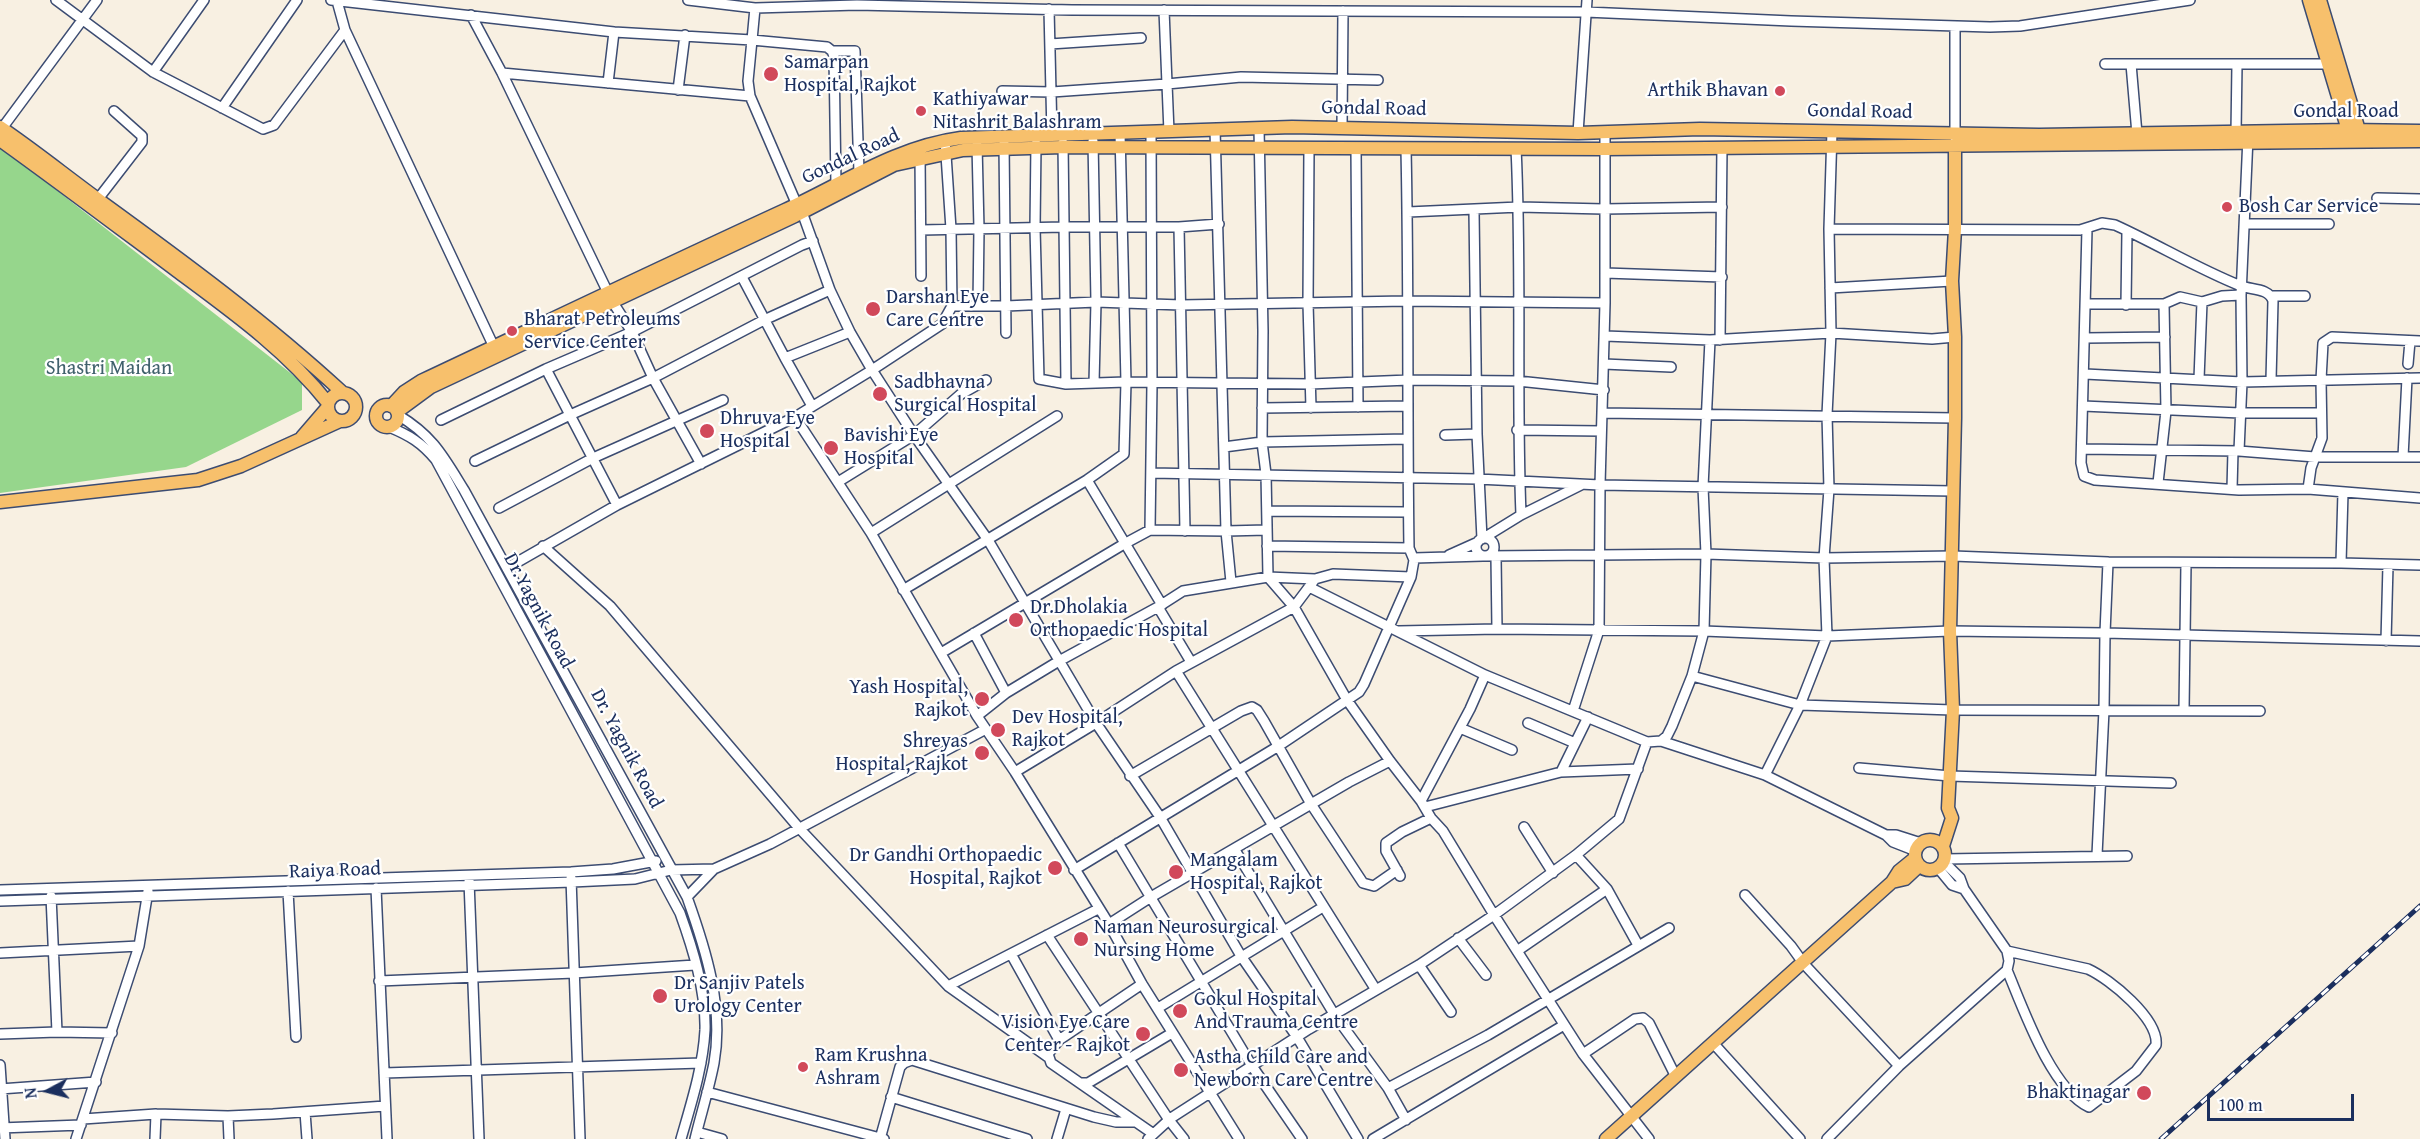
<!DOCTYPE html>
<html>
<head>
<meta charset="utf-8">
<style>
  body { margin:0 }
  #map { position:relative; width:2420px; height:1139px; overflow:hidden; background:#f8f0e2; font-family:"Gentium Book Plus",serif }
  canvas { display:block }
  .north { position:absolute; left:18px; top:1061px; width:60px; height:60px; -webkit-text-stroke:4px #fff; paint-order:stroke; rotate:263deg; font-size:16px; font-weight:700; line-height:24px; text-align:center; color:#1b2f5e }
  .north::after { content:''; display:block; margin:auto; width:21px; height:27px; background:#1b2f5e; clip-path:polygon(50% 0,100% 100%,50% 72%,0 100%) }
  .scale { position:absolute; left:2207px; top:1094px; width:147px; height:27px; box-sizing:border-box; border:3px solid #1b2f5e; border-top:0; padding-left:8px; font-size:18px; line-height:21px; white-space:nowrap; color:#1b2f5e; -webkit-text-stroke:4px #fff; paint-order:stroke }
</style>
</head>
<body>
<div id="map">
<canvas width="2420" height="1139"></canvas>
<div class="north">N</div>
<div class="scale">100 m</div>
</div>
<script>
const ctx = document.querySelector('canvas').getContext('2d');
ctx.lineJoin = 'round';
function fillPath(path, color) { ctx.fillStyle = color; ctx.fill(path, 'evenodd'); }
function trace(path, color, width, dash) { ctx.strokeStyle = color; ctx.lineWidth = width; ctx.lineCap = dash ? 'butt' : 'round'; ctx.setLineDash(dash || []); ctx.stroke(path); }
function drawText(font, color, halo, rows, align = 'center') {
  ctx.font = font + ' "Gentium Book Plus",serif'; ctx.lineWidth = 4.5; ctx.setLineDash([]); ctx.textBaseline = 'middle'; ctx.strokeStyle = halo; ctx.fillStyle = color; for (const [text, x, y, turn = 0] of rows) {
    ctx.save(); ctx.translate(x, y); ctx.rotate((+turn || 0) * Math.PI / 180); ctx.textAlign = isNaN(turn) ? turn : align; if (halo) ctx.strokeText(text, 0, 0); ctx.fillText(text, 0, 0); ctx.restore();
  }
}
fillPath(new Path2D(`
  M0,146L302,382V410L186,467L0,493Z`), '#96d68c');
const minor = new Path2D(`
  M56,0L153,72L263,129L274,125L345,30L337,1
  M331,0L614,32L752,40L755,8
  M688,0L755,8L857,5L1072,10L1586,12L1791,21L1990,27L2020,26L2190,0
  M1049,9L1052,135
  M1164,10L1167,84L1241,77L1378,80
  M471,15L502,73L750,96L797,205L802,212L830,290L850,332L872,370L795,417L617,505L507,568
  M345,30L494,347
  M1050,44L1141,38
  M832,51H855L859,172
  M2105,64H2328
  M2131,64L2137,134
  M153,72L204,0
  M502,73L612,301L632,332L653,378L701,464
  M608,83L614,32
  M678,90L685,35
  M1002,91L1052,92L1167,84L1169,132
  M750,96L748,81L752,40L827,47L832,51L834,56L836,185
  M222,108L297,0
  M1342,127L1343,11
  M1259,128L1263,331L1262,442L1266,474L1268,577L1294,607L1347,700L1390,761L1421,801L1431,818L1443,831L1494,915L1583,1054L1649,1139
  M0,131L97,0
  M1578,133L1587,0
  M2236,133L2237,64
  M1955,138V26
  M945,140L951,229L952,306
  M1093,141L1096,302L1094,383
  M1004,143L1006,333
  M1063,143L1066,384
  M1036,144L1035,228L1039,379L1066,384L1126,382L1310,384L1409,380L1518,381L1604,390
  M977,145L979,229L978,305
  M1356,148L1358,407
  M1516,148C1522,270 1516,393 1521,515
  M1309,149L1308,303L1311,408
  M920,155L921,276
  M2377,198L2420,199
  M98,199L142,142V136L114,111
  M1474,211L1477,434L1482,539L1521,515L1581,485
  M1408,212L1519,207L1604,209L1722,207
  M2245,224H2329
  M1829,229L2080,230L2102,223L2115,225C2157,244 2198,269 2241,286C2252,290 2269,288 2273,301L2271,380
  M2087,229L2081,463L2084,476L2095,480L2239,490L2308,489L2420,498
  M921,230L1064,227H1179
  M1605,273L1722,277
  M742,277L785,358L850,332
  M1830,288L1952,281
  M2271,296H2305
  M2202,302L2222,296L2241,295
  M2086,304H2164L2166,411L2158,483
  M2164,304L2180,297L2202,302L2199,379
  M2126,305L2127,231
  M2086,338L2165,337
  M1710,340L1831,333L1932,339L1955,337
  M1720,340L1722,147
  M785,358L812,406
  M1604,364L1671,367
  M2408,364L2410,341
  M546,369L617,505
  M2085,374L2242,382L2420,378
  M2083,406L2240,413H2321
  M1262,408L1408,406
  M1602,413L1955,418
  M398,415C433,436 443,456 464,490L687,897C706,950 724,1007 714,1063C709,1089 701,1114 695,1139
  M795,417L871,533L977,716L1015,772L1109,924L1142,984L1239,1139
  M441,420L546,369L632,332L802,245L813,241
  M389,427C409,435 422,443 436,460L680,913C693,949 706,991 705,1030C703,1067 691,1104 681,1139
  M1517,430L1601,431
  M1445,435L1477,434
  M1224,447L1262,442L1406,439
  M2082,449L2239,451L2242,382L2241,295L2248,137
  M2239,451L2315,457H2420
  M2403,457L2407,378
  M475,461L570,415L653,378L764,320L830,290
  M1151,473L1478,479L1600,485L1605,303
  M1087,480L1162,605
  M838,482L914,435L961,394L986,380
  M2232,489L2233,451
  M2308,489L2311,468L2322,438L2321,380L2323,343L2332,337L2420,341
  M499,508L593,458L723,400
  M1267,511L1408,512
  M1150,530L1226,531L1215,129
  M1185,531L1179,227L1219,224
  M871,533L1057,416
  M1476 547a9 9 0 1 1 18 0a9 9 0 1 1-18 0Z
  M543,546L610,606L799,828L948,986L1048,1057
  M1267,546L1409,548
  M1449,555L1478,542
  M1486,556L1706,554L1824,558L1953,556L2108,562L2341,563L2420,565
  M1496,557L1497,629
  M1414,558L1483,556
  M2341,563L2343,492
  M1231,582L1226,531L1267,530
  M1309,587L1485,675L1647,742L1661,741L1667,736L1672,726L1692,676L1704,631L1706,554L1703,487L1710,340L1605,336
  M903,590L1087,480L1124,454L1126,382L1120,133
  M1158,607L1191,662
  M1399,631L1497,629L1704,631L1827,636L1950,631L2105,633L2420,641
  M974,633L1006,693
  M2386,641L2388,565
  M941,653L1124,544L1150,530L1152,384L1151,132
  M1176,671L1376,990
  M1692,676L1800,705L1953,710L2260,711
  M2184,710L2186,563
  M1573,711L1599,630L1600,485L1953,491
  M977,716L1006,693L1059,661L1158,607L1183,591L1268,577L1315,579
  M1528,723L1575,743
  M1460,728L1512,750
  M1661,741L1765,775L1886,835
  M1859,768L1950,776L2171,783
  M1015,772L1096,723L1176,671L1294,607L1315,579L1333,574L1411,577
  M1561,772L1638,769
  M1765,775L1800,705L1827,636L1824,558L1829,489L1827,415L1831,333L1829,229L1832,131
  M1130,776L1241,711L1252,707L1257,710L1264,721L1311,804L1363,883L1374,886L1397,870
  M1421,801L1470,709L1485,675
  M1425,807L1561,772L1588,717
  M1524,827L1553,873
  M1118,843L1252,1066L1302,1139
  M1235,850L1334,1014L1388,1088L1406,1120
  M1916,851L1893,842L1886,835H1896L1921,843
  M1576,855L1607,889L1638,945
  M2097,855L2104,710L2105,633L2108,562
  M1945,859L2127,856
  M1938,868L1952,885L1964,889
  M1074,870L1277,747L1359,692L1364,684L1411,577L1414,560L1409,548C1407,415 1409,282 1406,149
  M1400,876L1386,851V843L1402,832L1431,818
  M571,878L580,1139
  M469,881L479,1139
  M376,888L387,1139
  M0,890L571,872L613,869L656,861
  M288,891L296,1037
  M1745,895L1791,946L1804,964L1899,1066
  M51,896L57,1032
  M687,897L714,869L770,844L986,729
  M0,901L572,882L635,879L671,870L714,869
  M1109,924L1151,897L1349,782L1390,761
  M1047,935L1169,1120L1184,1139
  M1458,938L1486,975
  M1517,951L1607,889
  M0,953L139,946
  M1011,954L1059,1040
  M1419,965L1451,1012
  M2007,970C2023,1008 2051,1089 2089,1107L2136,1071L2156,1045C2159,1019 2110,979 2088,969L2007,951
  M379,981L574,973L695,965
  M1142,984L1059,1040L1048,1054L1051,1063L1152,1133
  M948,986L1098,909
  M1158,1008L1323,907
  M0,1034L57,1032L112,1033
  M1714,1044L1800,1139
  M1583,1054L1635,1019L1643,1018L1649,1023L1676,1077
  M0,1065L5,1139
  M384,1073L701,1063
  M1080,1083H1088L1172,1033
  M1388,1088L1488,1035L1669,928
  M0,1089L96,1082
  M707,1092L884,1139
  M891,1097L1027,1139
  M305,1112L307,1139
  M228,1116L229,1139
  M83,1119L156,1114L228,1116L273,1114L385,1106
  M0,1128L81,1125
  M697,1132L722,1139
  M76,1139L139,946L148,891
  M155,1139L156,1114
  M880,1139L900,1067L904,1063L912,1060L1094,1117L1116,1122H1135
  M1057,1139L1066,1109
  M1148,1139L1171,1118L1309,1029L1419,965L1494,915L1576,855L1619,819L1647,742
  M1358,1139L1297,1037L1241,956L1160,817L1096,723L988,540L914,435L872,370L942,324L952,306H1006L1096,302L1181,305L1406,301L1605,303V132
  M1373,1139L1564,1025
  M1827,1139L1899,1066L2007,970L2009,961L2007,951L1964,889L1960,878L1944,862`);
const major = new Path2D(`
  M2309,0L2350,137
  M2320,0L2361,137
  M0,127C34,150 66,176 99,200C183,261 266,322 342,392
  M0,140C60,183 118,227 177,271C231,311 286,350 328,403
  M328 407a14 14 0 1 1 28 0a14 14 0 1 1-28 0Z
  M376 416a11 11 0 1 1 22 0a11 11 0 1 1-22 0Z
  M391,406L404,392L421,381C542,324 663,266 785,210C844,183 895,147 961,138L1292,127L1578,133L1700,129L2039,135L2348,130L2420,131
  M397,412L431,387L795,216L894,165L963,150L1063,147L1605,149L2420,141
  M302,437L327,408
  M0,502L198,480L241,466L340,421
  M1915 855a15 15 0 1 1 30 0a15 15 0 1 1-30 0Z
  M1943,846L1952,818L1948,808L1953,710L1950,631L1955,418V337L1952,281L1955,229V145
  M1892,882L1905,879L1919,866
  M1606,1139L1892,882L1899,871L1915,858`);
trace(minor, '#3c4c72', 12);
trace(major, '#3c4c72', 15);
trace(minor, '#fff', 9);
trace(major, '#f7c06c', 12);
const rail = new Path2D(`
  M2161,1139L2420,906`);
trace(rail, '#1b2f5e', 5);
trace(rail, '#fff', 3, [9]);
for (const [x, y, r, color] of [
  [771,74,8,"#d1495b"],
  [1780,91,6,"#d1495b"],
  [921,111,6,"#d1495b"],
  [2227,207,6,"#d1495b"],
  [873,309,8,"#d1495b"],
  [512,331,6,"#d1495b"],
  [880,394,8,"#d1495b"],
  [707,431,8,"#d1495b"],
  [831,448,8,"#d1495b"],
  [1016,620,8,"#d1495b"],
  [982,699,8,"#d1495b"],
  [998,730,8,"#d1495b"],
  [982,753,8,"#d1495b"],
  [1055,868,8,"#d1495b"],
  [1176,872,8,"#d1495b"],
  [1081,939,8,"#d1495b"],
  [660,996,8,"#d1495b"],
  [1180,1011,8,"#d1495b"],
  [1143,1034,8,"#d1495b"],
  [803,1067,6,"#d1495b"],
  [1181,1070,8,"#d1495b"],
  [2144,1093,8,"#d1495b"]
]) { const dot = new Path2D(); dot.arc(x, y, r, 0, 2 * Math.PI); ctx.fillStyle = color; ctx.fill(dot); trace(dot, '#fff', 2); }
drawText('20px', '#1b2f5e', '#fff', [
  ["Samarpan",784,63],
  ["Hospital, Rajkot",784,86],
  ["Arthik Bhavan",1768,91,"right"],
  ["Kathiyawar",933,100],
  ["Nitashrit Balashram",933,123],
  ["Bosh Car Service",2239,207],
  ["Darshan Eye",886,298],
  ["Care Centre",886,321],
  ["Bharat Petroleums",524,320],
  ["Service Center",524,343],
  ["Sadbhavna",894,383],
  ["Surgical Hospital",894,406],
  ["Dhruva Eye",720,419],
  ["Hospital",720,442],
  ["Bavishi Eye",844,436],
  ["Hospital",844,459],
  ["Dr.Dholakia",1030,608],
  ["Orthopaedic Hospital",1030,631],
  ["Yash Hospital,",968,688,"right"],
  ["Rajkot",968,711,"right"],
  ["Dev Hospital,",1012,718],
  ["Rajkot",1012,741],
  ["Shreyas",968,742,"right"],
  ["Hospital, Rajkot",968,765,"right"],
  ["Dr Gandhi Orthopaedic",1042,856,"right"],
  ["Hospital, Rajkot",1042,879,"right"],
  ["Mangalam",1190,861],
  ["Hospital, Rajkot",1190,884],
  ["Naman Neurosurgical",1094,928],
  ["Nursing Home",1094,951],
  ["Dr Sanjiv Patels",674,984],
  ["Urology Center",674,1007],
  ["Gokul Hospital",1194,1000],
  ["And Trauma Centre",1194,1023],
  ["Vision Eye Care",1130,1023,"right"],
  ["Center - Rajkot",1130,1046,"right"],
  ["Ram Krushna",815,1056],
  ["Ashram",815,1079],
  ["Astha Child Care and",1194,1058],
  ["Newborn Care Centre",1194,1081],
  ["Bhaktinagar",2130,1093,"right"]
], 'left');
drawText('20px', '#1b2f5e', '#fff', [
  ["Gondal Road",1374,109,1],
  ["Gondal Road",1860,112,1],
  ["Gondal Road",2346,112],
  ["Gondal Road",851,157,-25],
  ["Dr.Yagnik Road",538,611,62],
  ["Dr. Yagnik Road",626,749,62],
  ["Raiya Road",335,871,-2]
]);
drawText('20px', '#40616c', '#fff', [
  ["Shastri Maidan",109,369]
]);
</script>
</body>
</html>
